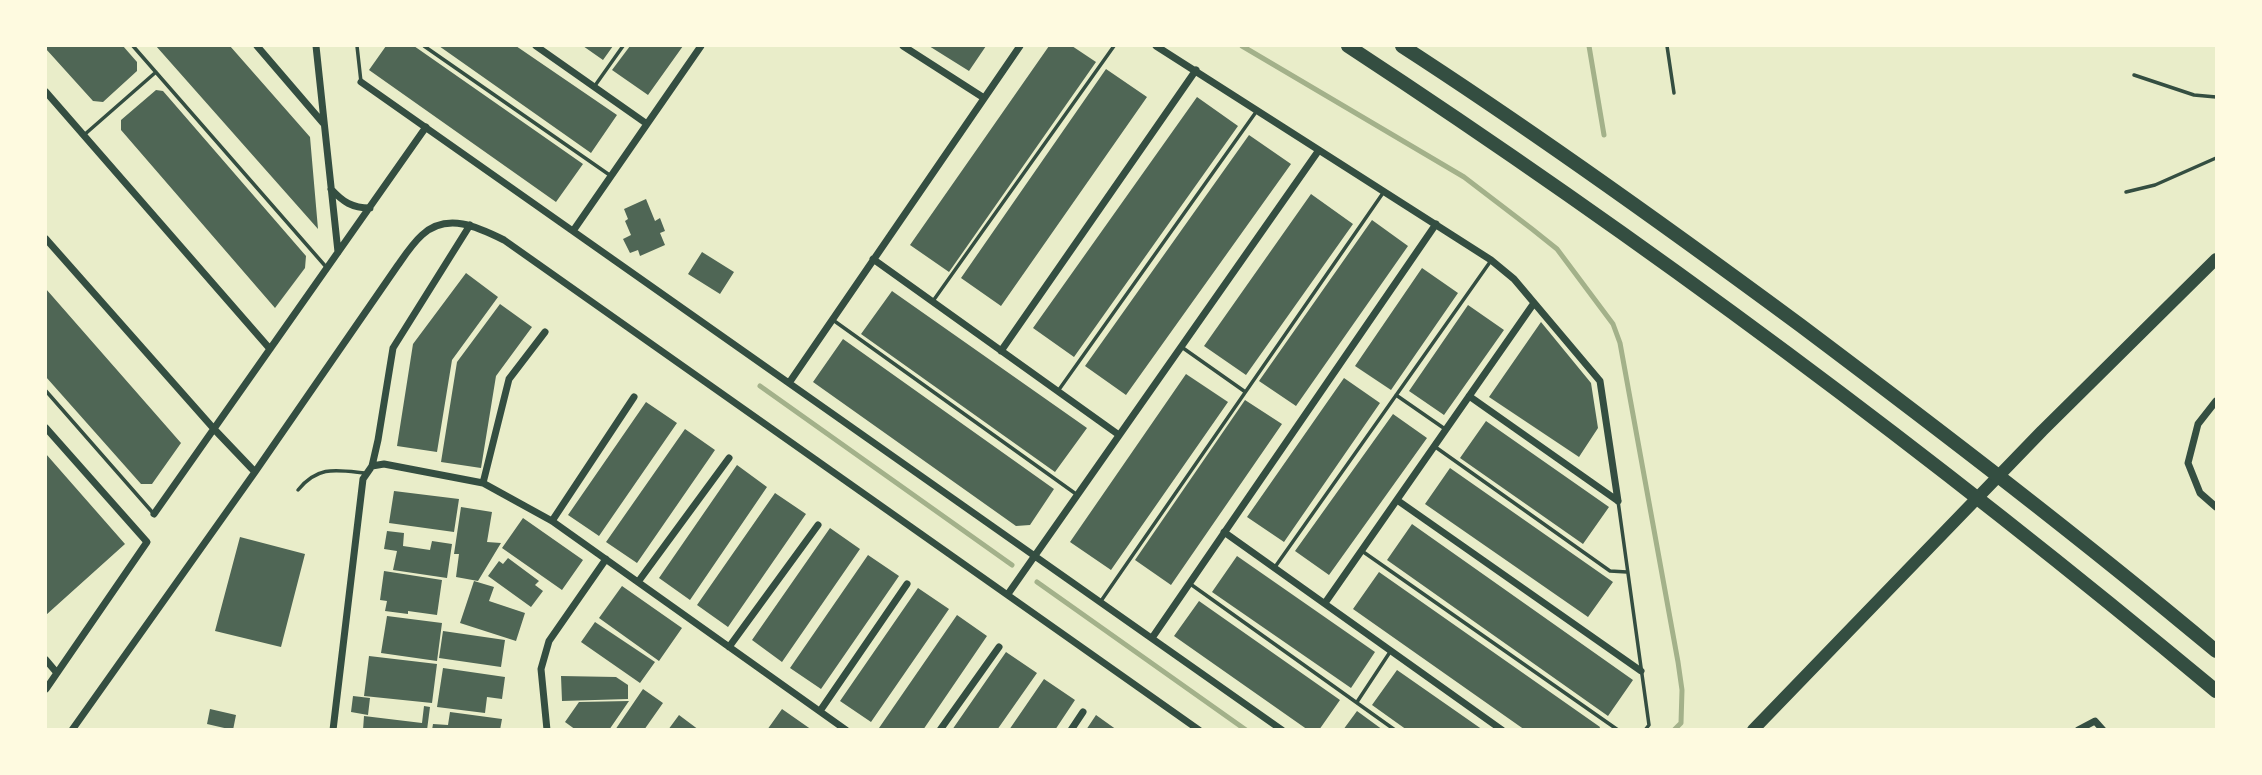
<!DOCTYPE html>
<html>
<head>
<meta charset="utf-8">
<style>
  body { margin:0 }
  #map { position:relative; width:2262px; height:775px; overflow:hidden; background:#e9edc9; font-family:Karla,sans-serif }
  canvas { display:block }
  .frame { position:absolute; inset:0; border:47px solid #fefae0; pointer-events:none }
</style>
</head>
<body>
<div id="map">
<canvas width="2262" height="775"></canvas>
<div class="frame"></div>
</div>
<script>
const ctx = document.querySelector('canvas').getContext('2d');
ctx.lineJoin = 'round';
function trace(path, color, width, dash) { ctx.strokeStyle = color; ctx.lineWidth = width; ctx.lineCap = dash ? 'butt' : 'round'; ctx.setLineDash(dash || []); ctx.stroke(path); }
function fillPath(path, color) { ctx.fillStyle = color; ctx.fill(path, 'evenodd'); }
trace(new Path2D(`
  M1242,46L1464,177L1532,229L1557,249L1613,324L1620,343L1678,662L1682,690L1681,723L1674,730
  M1589,46L1604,135
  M760,386L1012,565
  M1037,582L1246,730`), '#a3b18a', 5);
fillPath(new Path2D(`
  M46,46H123L137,62V71L103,102L93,101L46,49Z
  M156,46H230L310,137L318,229Z
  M386,46H414L583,164L556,202L369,70Z
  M439,46H516L617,115L591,153Z
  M583,46H613L603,60Z
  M630,46H683L648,95L612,70Z
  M929,46H986L969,71Z
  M1049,46H1072L1096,62L949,272L910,245Z
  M1106,69L1147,97L1001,306L961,278Z
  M156,90L163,91L306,256L305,268L275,308L121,130V120Z
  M1197,97L1238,126L1074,357L1033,328Z
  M1249,135L1291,164L1126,395L1085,366Z
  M1311,194L1353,224L1246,375L1204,346Z
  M646,199L655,221L660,218L665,231L660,233L665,245L640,256L638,250L630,253L623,239L631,235L625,221L628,219L624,209Z
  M1372,220L1408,246L1296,406L1259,381Z
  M702,252L734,272L720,294L688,274Z
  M1422,268L1458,293L1391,390L1355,366Z
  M466,273L498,297L452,360L437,452L397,446L413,344Z
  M46,289L181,443L152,484H141L46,377Z
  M892,291L1087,428L1055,472L861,334Z
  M500,304L532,327L496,376L481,468L441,462L457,362Z
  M1468,305L1504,330L1444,415L1409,391Z
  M1541,322L1591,383L1598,428L1579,457L1489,397Z
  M843,339L1054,489L1030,525L1016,526L813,382Z
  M1186,374L1228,402L1111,570L1070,542Z
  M1344,378L1380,403L1284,542L1247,517Z
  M1245,400L1282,424L1171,585L1135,560Z
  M646,402L677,423L599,536L568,515Z
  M1393,414L1427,438L1329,575L1295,551Z
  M1486,421L1609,507L1583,544L1460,458Z
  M685,429L715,450L637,563L606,542Z
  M46,454L125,544L46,615Z
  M737,465L767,487L690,600L659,578Z
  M1450,468L1613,582L1588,617L1425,504Z
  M394,491L459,499L454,532L389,523Z
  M775,493L806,514L728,627L697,605Z
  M461,507L492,512L487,542L501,543L478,581L456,577L459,554H454Z
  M523,518L583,560L562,590L502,548Z
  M1412,524L1633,680L1608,716L1387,560Z
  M830,528L860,549L782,662L752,640Z
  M387,531L404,533L403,546L430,550L432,541L452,544L447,578L393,570L397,551L384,549Z
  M240,537L305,554L281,647L215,631Z
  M868,555L899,576L821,689L790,668Z
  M1237,556L1375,652L1351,688L1212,592Z
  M508,558L539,581L535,585L543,591L531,607L488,576L499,561L503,564Z
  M384,571L442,580L437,615L408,611V614L385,611L387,601L380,600Z
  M1379,572L1600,727L1599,730H1525L1353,609Z
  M474,581L494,587L489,601L525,613L516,641L460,623Z
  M622,586L682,628L659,661L599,618Z
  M918,588L949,609L871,722L840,701Z
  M1199,601L1340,700L1319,730H1308L1174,636Z
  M957,615L987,636L923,730H881L879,728Z
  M387,616L442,623L437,661L381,653Z
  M595,622L655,662L640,683L581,642Z
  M443,631L505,640L501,667L439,658Z
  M1006,652L1037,673L997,730H952Z
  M369,656L437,664L432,703L364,696Z
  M443,668L505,677L502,699L487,697L485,713L437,707Z
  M1397,670L1483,730H1407L1372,705Z
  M561,676L616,677L628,685V699L562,701Z
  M1044,679L1075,700L1055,730H1009Z
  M643,689L663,703L644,730H615Z
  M353,696L370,698L368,715L351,712Z
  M629,701L609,730H576L565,722L579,702Z
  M424,706L430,707L427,730H363L364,716L422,723Z
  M210,709L236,715L233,730L207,724Z
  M782,709L812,730H767Z
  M1357,711L1383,730H1343Z
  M450,712L502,719L500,730H432L433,724L448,725Z
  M679,715L699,730H668Z
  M1096,715L1117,730H1086Z`), '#4f6655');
trace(new Path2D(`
  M133,46L327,268
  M357,46L361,82
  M424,46L611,176
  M1667,46L1674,93
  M2134,75L2194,95L2216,97
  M594,87L623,46
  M84,135L156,72
  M2126,192L2155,185L2216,158
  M933,301L1114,46
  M833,320L1076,494
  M1183,348L1244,391
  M46,391L153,513
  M1058,391L1256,112
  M1396,395L1445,429
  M1434,446L1610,571L1627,572
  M298,490C318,465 337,470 365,473
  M1618,501L1649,725L1645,730
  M1362,551L1618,730
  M1275,567L1490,262
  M1189,583L1395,730
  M1101,601L1383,193
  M1357,702L1390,652`), '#344e41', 3.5);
trace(new Path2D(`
  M257,46L323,123
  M316,46L338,252
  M536,46L647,124
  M903,46L984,98
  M1156,46L1491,260L1514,279L1600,381L1618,501
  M361,82L1282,730
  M46,92L270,349
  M331,189C343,202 352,208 370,208
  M573,231L701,46
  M46,239L214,429L255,472
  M873,259L1119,435
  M1001,351L1196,70
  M789,383L1020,46
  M1469,396L1618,501
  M2216,401L2198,424L2188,463L2200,493L2216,507
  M46,428L147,542L46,689
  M372,466L384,464L483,483L552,521L846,730
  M483,483L509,379L545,332
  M1397,500L1641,671
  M154,514L426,127
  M552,521L634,397
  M1224,532L1502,730
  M638,582L729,458
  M1008,594L1319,150
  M1325,603L1534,303
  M1152,638L1436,224
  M729,647L818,525
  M46,660L57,673
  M820,711L907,584
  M72,730L255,472L398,265C405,255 413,243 422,235C447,212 478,227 504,240L1199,730
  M333,730L363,479L372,466L378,440L393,348L470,225
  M547,730L541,669L549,641L606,559
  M940,730L999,647
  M1071,730L1083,712
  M2078,730L2095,721L2103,730`), '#344e41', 7);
trace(new Path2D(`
  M1753,730L2042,431L2216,259`), '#344e41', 12);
trace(new Path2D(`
  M1348,46C1650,244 1939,460 2216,691
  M1402,46C1538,134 1670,229 1800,325C1941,431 2081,538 2216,651`), '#344e41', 14);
</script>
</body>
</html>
